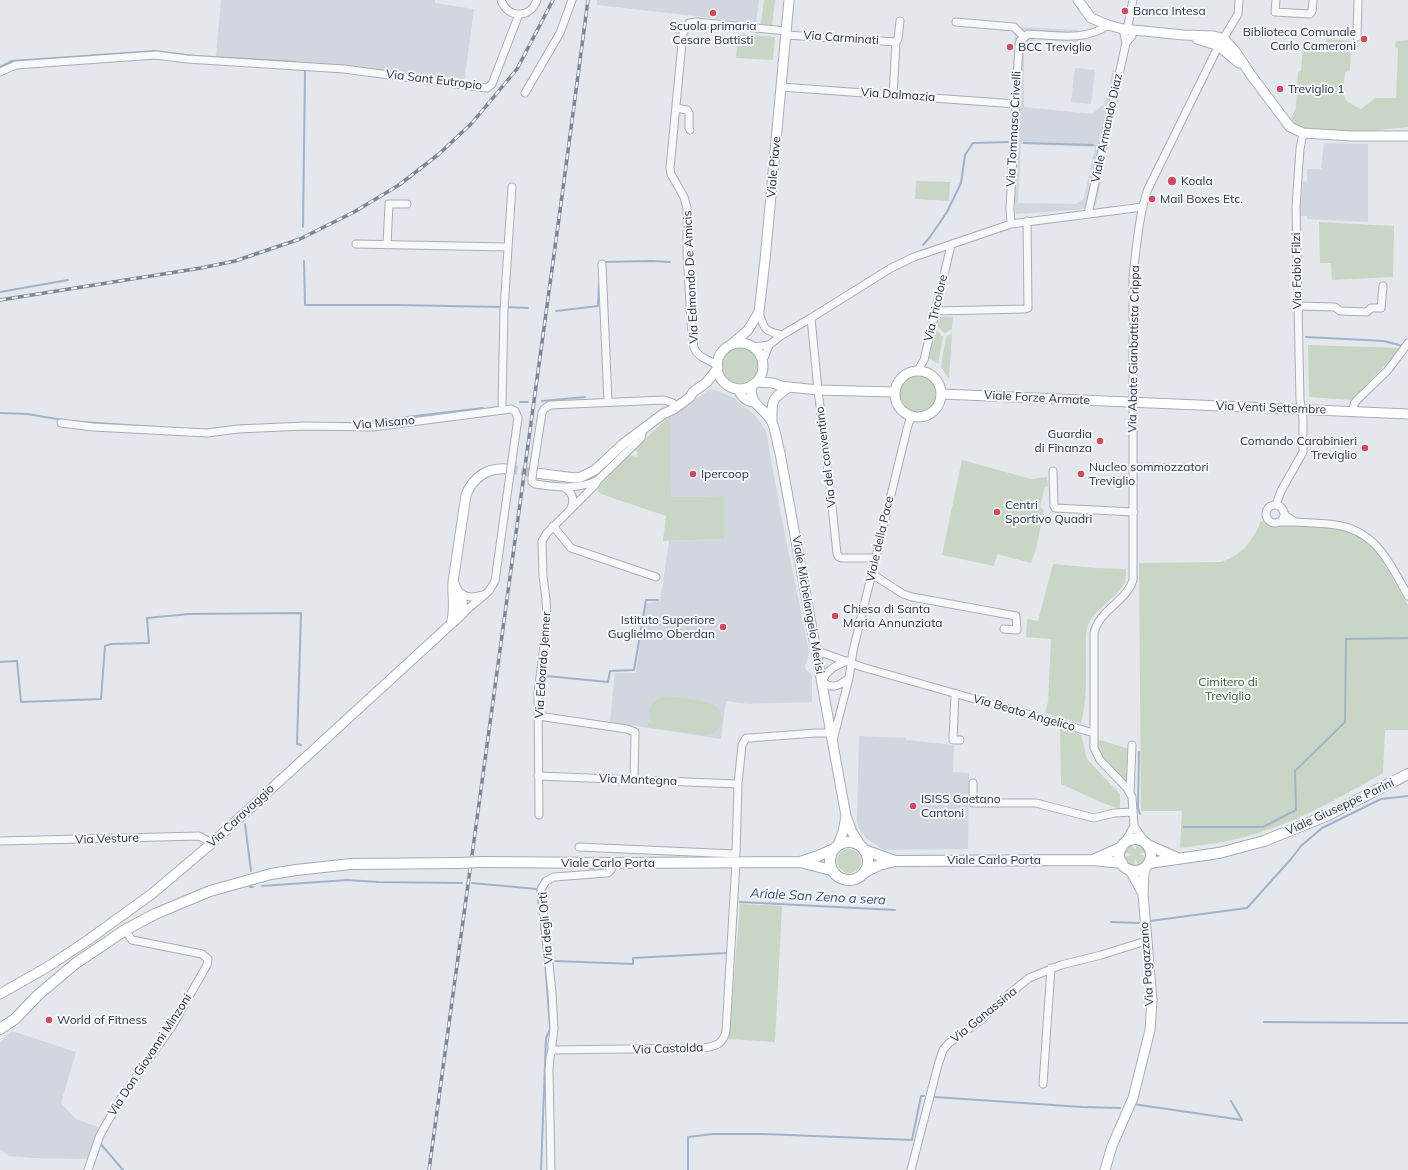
<!DOCTYPE html>
<html>
<head>
<meta charset="utf-8">
<style>
  body { margin:0 }
  canvas { display:block; background:#e4e7ec }
</style>
</head>
<body>
<canvas width="1408" height="1170"></canvas>
<script>
const ctx = document.querySelector('canvas').getContext('2d');
ctx.lineJoin = 'round';
function fillPath(path, color) { ctx.fillStyle = color; ctx.fill(path, 'evenodd'); }
function trace(path, color, width, dash) { ctx.strokeStyle = color; ctx.lineWidth = width; ctx.lineCap = dash ? 'butt' : 'round'; ctx.setLineDash(dash || []); ctx.stroke(path); }
function drawText(font, color, halo, rows, align = 'center') {
  ctx.font = font + ' Mulish,sans-serif'; ctx.lineWidth = 4; ctx.setLineDash([]); ctx.textBaseline = 'middle'; ctx.strokeStyle = halo; ctx.fillStyle = color; for (const [text, x, y, turn = 0] of rows) {
    ctx.save(); ctx.translate(x, y); ctx.rotate((+turn || 0) * Math.PI / 180); ctx.textAlign = isNaN(turn) ? turn : align; if (halo) ctx.strokeText(text, 0, 0); ctx.fillText(text, 0, 0); ctx.restore();
  }
}
fillPath(new Path2D(`
  M221,0H435V3L474,9L464,83L216,56Z
  M597,0H759L756,23L597,5Z
  M1020,27L1078,30V42L1035,39L1024,47V107L1092,114L1104,104L1113,69L1122,78L1096,205L1077,210L1016,214L1015,204L1006,203L1015,30ZM1021,144L1095,147L1084,199L1075,204L1018,203Z
  M1075,68L1095,70L1091,104L1071,102Z
  M1324,143L1368,144V222L1307,219V216H1300L1303,181L1307,182V169H1321Z
  M712,389L735,398L737,401L755,415L766,431L782,520L809,651L808,657L805,666L806,670L812,675V702L748,704L726,701L721,739L610,722L615,673H636L645,604L660,601L669,541L724,539V496L671,497L670,417L709,390Z
  M859,736L906,738V740L954,745L953,772L969,773L968,849L884,850L867,839L859,828L857,821Z
  M12,1031L76,1052L61,1103L76,1119L98,1127L88,1159L32,1158L9,1156L0,1149V1042Z`), '#d2d6de');
fillPath(new Path2D(`
  M764,0H775L772,25L761,24Z
  M738,34L775,37L773,60L736,58Z
  M1327,39L1351,41L1350,70L1345,72L1343,93L1346,100L1349,103L1361,109L1375,98H1396L1398,48L1395,47L1396,41L1408,40V127L1351,133L1308,130L1298,126L1291,119L1296,107L1298,72L1301,71L1303,46L1325,48Z
  M916,181L950,182L949,201L915,199Z
  M1319,222L1394,226L1393,277L1332,280L1331,263H1320Z
  M939,317H953L952,329L945,333L937,326Z
  M936,330L943,337L938,364L929,358Z
  M952,333L949,379L941,367L946,337Z
  M1308,345L1402,348L1351,400L1309,397Z
  M722 366a19 19 0 1 1 38 0a19 19 0 1 1-38 0Z
  M899 393a19 19 0 1 1 38 0a19 19 0 1 1-38 0Z
  M670,417L671,497L724,496V539L663,541L666,516L601,494L598,491V487L629,455L637,457L638,452L634,450L664,421Z
  M962,460L1031,479L1047,477L1048,486L1045,487L1040,506L1042,509L1044,510L1036,549L1031,563L997,554L994,566L942,555Z
  M1261,521L1337,528L1351,531L1369,542L1382,560L1408,605V730H1385L1383,773C1339,798 1294,824 1244,837C1223,843 1202,845 1180,848L1182,811H1141L1139,563L1221,562C1242,555 1253,541 1261,521Z
  M1053,564L1097,568L1126,569C1126,573 1126,577 1125,581C1118,599 1095,607 1088,625C1085,634 1086,646 1086,656C1086,678 1087,701 1081,723L1045,713L1048,702L1051,639L1026,637L1027,619L1038,621Z
  M666,696C677,698 707,700 715,706C720,709 723,717 722,722C720,730 713,734 706,735L648,727V722L652,723C645,710 653,698 666,696Z
  M1060,727L1081,735L1087,759L1120,794V809L1103,803L1061,784Z
  M1100,740L1129,749L1128,784L1098,755L1097,742Z
  M1132,844L1135,851L1137,844L1142,846L1146,852L1139,854L1146,857L1142,863L1138,865L1135,858L1134,866L1128,863L1124,857L1132,855L1125,852L1127,848Z
  M837 861a12 12 0 1 1 24 0a12 12 0 1 1-24 0Z
  M740,904L782,906L775,1042L729,1039Z`), '#c9d6c5');
trace(new Path2D(`
  M0,67L12,61L155,51L195,56L296,62
  M1024,143L1093,145
  M303,227L305,71
  M923,245L930,237L947,212L961,183L965,155L973,143L1010,142
  M304,261L305,305H396L502,307
  M603,262L651,261L670,262
  M0,292L68,280
  M506,307L528,308
  M556,311L598,306L599,284
  M1306,337L1384,341L1403,346
  M542,401L585,397
  M520,402H528
  M0,413L27,414L69,421L155,427
  M309,423H356L483,408
  M241,425H257
  M205,430L219,428
  M0,662L17,661L21,702L101,699L105,646L111,644L149,643L147,618L189,614L301,613L297,744L301,745
  M546,676L608,682L610,671L634,670L646,600H658
  M1139,752L1138,808L1140,814
  M245,824L251,871
  M1184,827H1263L1296,810L1295,771L1345,722L1346,639L1408,638
  M472,883L537,889L545,961L550,1029L546,1038L541,1170
  M262,886L347,880L378,882L462,883
  M250,887H253
  M740,902L895,910
  M1150,921L1247,908L1291,859L1301,846L1322,828L1381,799L1408,796
  M1111,922L1139,923
  M555,961L633,964V958L727,953V951
  M1264,1022L1408,1023
  M935,1097L1082,1107L1120,1108
  M1133,1104L1242,1120L1231,1101
  M99,1142L123,1170
  M688,1170V1137L713,1134H764L912,1140L921,1096H924`), '#9fb4cc', 2);
trace(new Path2D(`
  M508,469L536,473`), '#bfc3cb', 9, [9, 4.5]);
const street = new Path2D(`
  M501,0C508,19 530,19 537,0
  M1276,0L1275,12L1310,14L1312,11L1313,0
  M956,22L1014,27L1023,36
  M1127,30L1133,0
  M786,35L896,42L893,95
  M1357,37L1358,0
  M896,42L898,39L900,21
  M1126,43L1132,36L1133,31
  M0,72L16,65L156,55L187,59L344,69L487,88L492,84L519,14
  M781,87L1016,104
  M525,93L560,33L572,0
  M676,108L687,110L689,113V128L690,130
  M1088,214L1126,43L1123,29
  M1011,224L1010,208L1019,45L1020,41L1028,34C1054,35 1085,42 1108,25
  M356,244L507,247
  M387,245L389,204H407
  M602,264L608,402
  M1298,306L1335,307L1340,311L1367,312L1371,308H1381L1383,286
  M935,311L1025,309L1028,308L1027,221
  M759,312C764,329 764,331 782,335
  M811,318L818,390L830,487L837,554L839,557L842,558H876
  M753,347L769,345L782,335L811,318L891,268L914,257L1011,224L1143,207
  M762,359L765,356L769,345
  M718,366C709,359 699,359 694,348L691,323L687,251V208L684,197L671,174L670,168L683,33L689,23L696,22L786,31
  M918,370L924,360L951,245
  M502,405L504,309L512,187
  M1353,411L1354,404L1357,400L1388,370L1408,343
  M61,423L93,427L207,433L238,429L305,426L373,427L511,409L515,411L518,418L512,460
  M534,464L542,413L544,409L550,405L664,400L673,403
  M1133,467L1192,468
  M1053,471L1054,506L1055,508L1134,512
  M532,478V482L535,484C555,487 579,490 598,480L641,438L643,429
  M563,487C572,491 575,499 571,508
  M1276,505L1281,491L1303,452V418L1300,400L1296,207L1300,149L1303,133
  M1266 514a9 9 0 1 1 18 0a9 9 0 1 1-18 0Z
  M1278,522H1295L1286,516L1283,511
  M1295,522C1309,523 1323,523 1336,525C1377,531 1390,564 1408,596
  M553,526L571,548L656,577
  M872,574L903,594L912,597L1016,616L1017,630L1004,629
  M458,591C466,598 472,598 482,595
  M460,612L463,613L489,591L495,581L510,474
  M815,648L823,653L862,667L1094,733
  M847,661C835,666 828,669 822,681C832,690 839,686 849,678
  M955,693L953,740H960
  M538,716L627,729L635,732L634,780
  M833,740L849,678L853,651L907,429L911,416
  M538,776L738,784
  M973,783V803H1036L1094,818L1114,813L1133,812
  M1130,793L1132,745
  M539,815L538,693L547,622L546,599L543,576L542,541L547,533L595,485L598,480
  M1134,826L1145,842
  M0,841L199,836L212,843
  M1125,842L1134,826L1132,797L1126,787L1100,760L1094,748V633C1099,610 1126,602 1133,580V277C1136,251 1139,213 1148,189L1216,51L1238,14L1239,0
  M579,847L736,854L738,784L742,745L746,738H749L816,733H831
  M552,1050V1044L554,1029L552,993L541,889L546,881L554,877L608,873L611,870L612,863
  M1043,1084L1051,968
  M88,1170L100,1135L123,1095L171,1028L207,965L208,959L202,954L132,940L125,930
  M551,1170L549,1070L550,1057L552,1050L701,1048C714,1047 723,1045 726,1031L736,862
  M911,1170L938,1065L943,1050L949,1043L981,1020L1008,995L1029,978L1061,965L1101,955L1146,941`);
const secondary = new Path2D(`
  M1078,0L1091,18L1108,25L1123,29L1184,35L1214,36L1224,39L1235,51L1251,75L1290,127L1303,133L1351,136H1408
  M1197,39L1219,46L1239,63
  M717 366a23 23 0 1 1 46 0a23 23 0 1 1-46 0Z
  M732,344L748,330L759,312L765,260L789,0
  M895 394a23 23 0 1 1 46 0a23 23 0 1 1-46 0Z
  M757,382L773,383L781,386L789,387L818,390L895,392
  M752,385C748,406 765,407 772,422C776,431 777,443 780,453L846,816L852,832L861,846
  M738,389C741,396 745,401 754,402
  M942,394L1408,414
  M772,422C772,401 770,400 789,387
  M536,473L575,478L581,477L595,470L623,444L663,414L674,409L690,397L693,392L706,383L718,368
  M451,624C456,609 452,597 453,582L466,495C473,477 488,467 508,469
  M838,845L843,832L846,816
  M1130,870L1142,892
  M0,994L49,966L88,940L153,893L212,843L463,613L462,601L453,582
  M1105,1170L1112,1146L1133,1098L1150,1030L1152,1000L1143,894L1144,873L1146,867`);
const primary = new Path2D(`
  M1119 855a16 16 0 1 1 32 0a16 16 0 1 1-32 0Z
  M830 861a19 19 0 1 1 38 0a19 19 0 1 1-38 0Z
  M1148,845L1177,858
  M864,850L895,861
  M1093,860L1122,847
  M481,862L612,863L800,862L831,870
  M800,862L818,856L834,849
  M1149,863L1219,853L1264,841L1328,815L1408,774
  M865,872L879,865L895,861L1093,860L1122,863
  M0,1029L15,1019L38,995L76,963L103,945L125,930L155,914L210,891L271,874L296,870L351,864L459,863`);
trace(street, '#a9aeb7', 9);
trace(secondary, '#a9aeb7', 11);
trace(primary, '#a3abb8', 12);
trace(street, '#f7f8fa', 7);
trace(secondary, '#fff', 9);
trace(primary, '#fff', 10);
const rail = new Path2D(`
  M0,300L201,268L235,261L300,239L354,212L399,185L439,154L472,123L517,69L553,0
  M429,1170L562,196L588,0`);
trace(rail, '#7d8696', 3.5);
trace(rail, '#f4f6f9', 2, [6]);
const streetBridge = new Path2D(`
  M510,474L512,460
  M532,478L534,464`);
const primaryBridge = new Path2D(`
  M459,863L481,862`);
trace(streetBridge, '#a9aeb7', 9, []);
trace(primaryBridge, '#a3abb8', 12, []);
trace(streetBridge, '#f7f8fa', 7);
trace(primaryBridge, '#fff', 10);
for (const [x, y, r, color] of [
  [1125,11,4,"#d1495b"],
  [713,13,4,"#d1495b"],
  [1364,39,4,"#d1495b"],
  [1010,47,4,"#d1495b"],
  [1280,89,4,"#d1495b"],
  [1172,181,5,"#d1495b"],
  [1152,199,4,"#d1495b"],
  [1100,441,4,"#d1495b"],
  [1365,448,4,"#d1495b"],
  [693,474,4,"#d1495b"],
  [1081,474,4,"#d1495b"],
  [997,512,4,"#d1495b"],
  [835,616,4,"#d1495b"],
  [723,627,4,"#d1495b"],
  [913,806,4,"#d1495b"],
  [49,1020,4,"#d1495b"]
]) { const dot = new Path2D(); dot.arc(x, y, r, 0, 2 * Math.PI); ctx.fillStyle = color; ctx.fill(dot); trace(dot, '#f4f6f9', 1.5); }
drawText('12px', '#2b3445', '#f4f6f9', [
  ["Banca Intesa",1133,11],
  ["Scuola primaria",713,26,"center"],
  ["Cesare Battisti",713,40,"center"],
  ["Biblioteca Comunale",1356,32,"right"],
  ["Carlo Cameroni",1356,46,"right"],
  ["BCC Treviglio",1018,47],
  ["Treviglio 1",1288,89],
  ["Koala",1181,181],
  ["Mail Boxes Etc.",1160,199],
  ["Guardia",1092,434,"right"],
  ["di Finanza",1092,448,"right"],
  ["Comando Carabinieri",1357,441,"right"],
  ["Treviglio",1357,455,"right"],
  ["Nucleo sommozzatori",1089,467],
  ["Treviglio",1089,481],
  ["Ipercoop",701,474],
  ["Centri",1005,505],
  ["Sportivo Quadri",1005,519],
  ["Chiesa di Santa",843,609],
  ["Maria Annunziata",843,623],
  ["Istituto Superiore",715,620,"right"],
  ["Guglielmo Oberdan",715,634,"right"],
  ["ISISS Gaetano",921,799],
  ["Cantoni",921,813],
  ["World of Fitness",57,1020]
], 'left');
drawText('12px', '#2b3445', '#f4f6f9', [
  ["Via Carminati",841,38,4],
  ["Via Sant Eutropio",434,80,7],
  ["Via Dalmazia",898,95,4],
  ["Viale Armando Diaz",1107,128,-78],
  ["Via Tommaso Crivelli",1014,129,-87],
  ["Viale Piave",774,167,-85],
  ["Via Fabio Filzi",1297,271,-91],
  ["Via Edmondo De Amicis",691,277,-93],
  ["Via Tricolore",936,308,-77],
  ["Via Abate Gianbattista Crippa",1134,349,-89],
  ["Viale Forze Armate",1037,398,3],
  ["Via Venti Settembre",1271,408,2],
  ["Via Misano",384,423,-5],
  ["Via del conventino",826,457,-97],
  ["Viale della Pace",880,539,-77],
  ["Viale Michelangelo Merisi",808,605,80],
  ["Via Edoardo Jenner",543,665,-86],
  ["Via Beato Angelico",1024,713,16],
  ["Via Mantegna",638,780,2],
  ["Viale Giuseppe Parini",1340,807,-25],
  ["Via Caravaggio",241,816,-43],
  ["Via Vesture",107,839,-2],
  ["Viale Carlo Porta",994,860],
  ["Viale Carlo Porta",608,863],
  ["Via degli Orti",546,928,-95],
  ["Via Pagazzano",1147,964,-94],
  ["Via Ganassina",984,1015,-39],
  ["Via Castolda",668,1049,-2],
  ["Via Don Giovanni Minzoni",150,1055,-57]
]);
drawText('12px', '#3f6138', '#f4f6f9', [
  ["Cimitero di",1228,682],
  ["Treviglio",1228,696]
]);
drawText('italic 13px', '#34527a', '#f4f6f9', [
  ["Ariale San Zeno a sera",818,897,3]
]);
</script>
</body>
</html>
